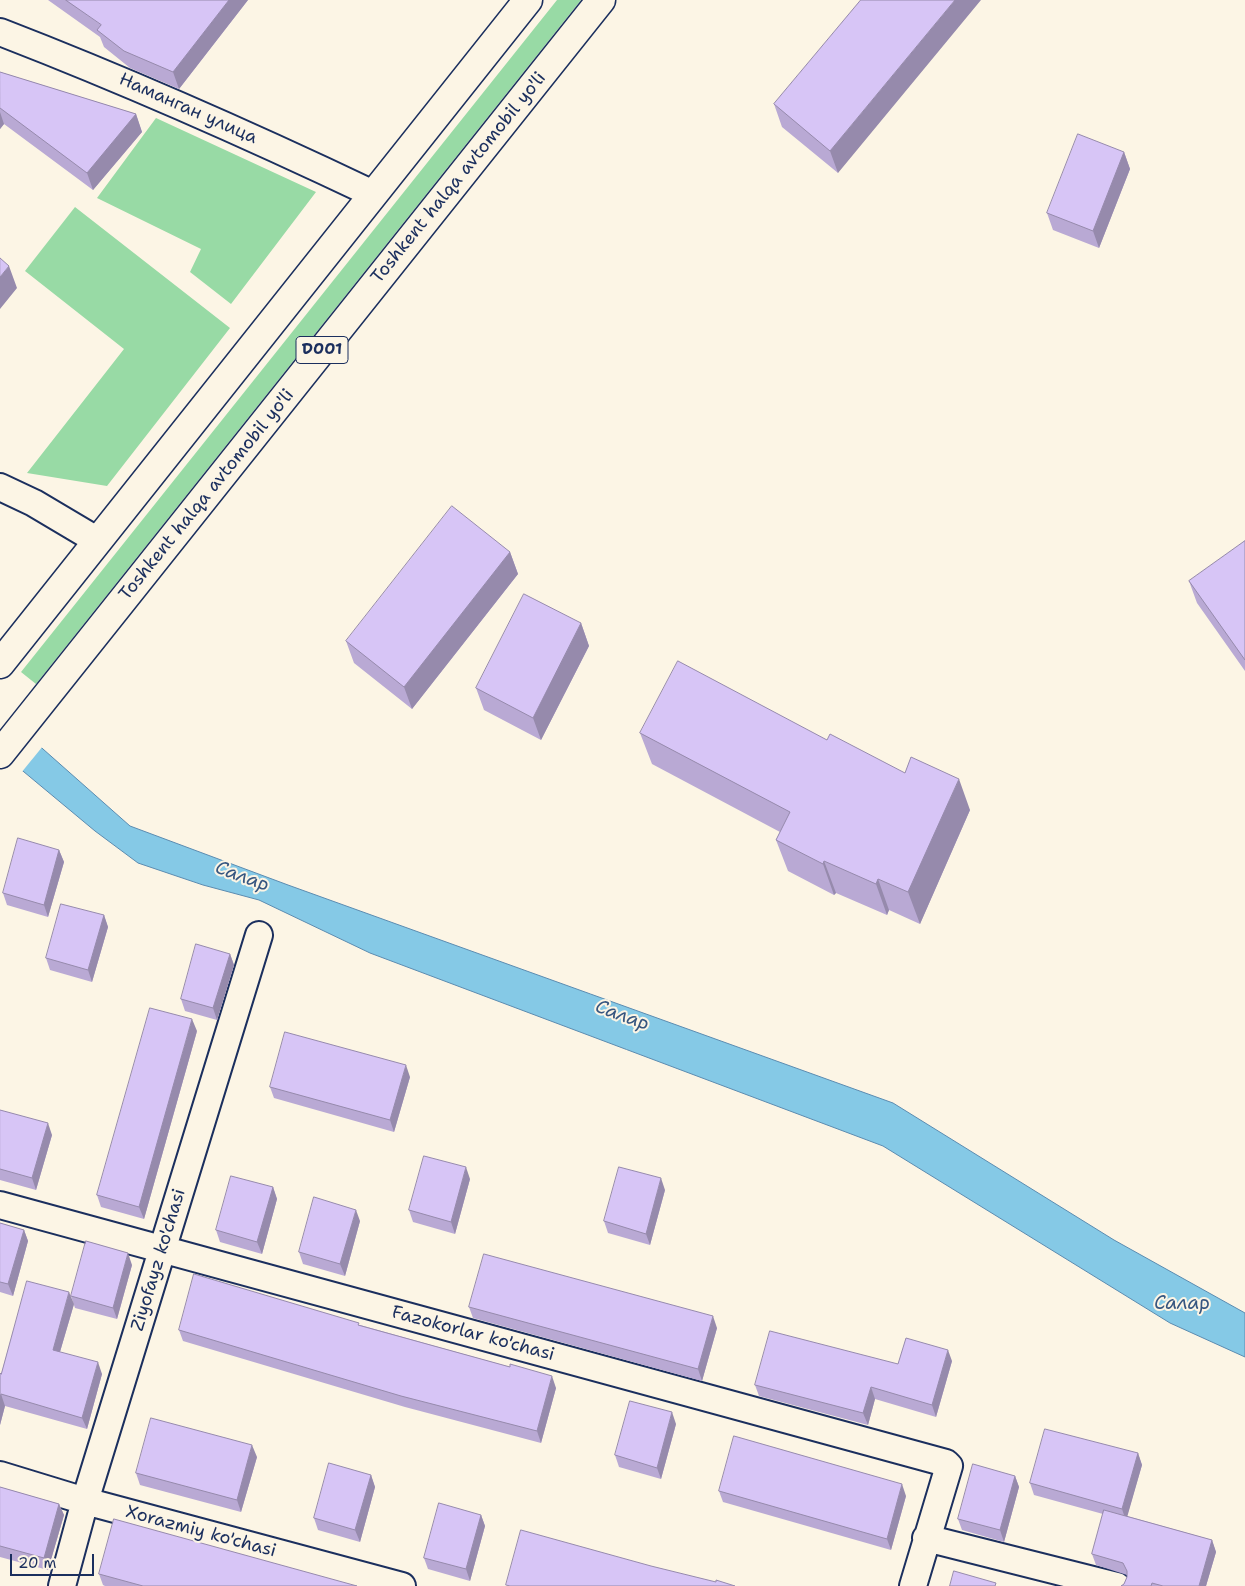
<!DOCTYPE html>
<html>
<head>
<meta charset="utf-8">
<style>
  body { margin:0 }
  #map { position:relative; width:1245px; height:1586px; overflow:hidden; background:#fcf5e5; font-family:"Shantell Sans",sans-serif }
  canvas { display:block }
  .scale { position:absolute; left:10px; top:1554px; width:84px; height:22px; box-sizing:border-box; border:2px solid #1b2f5e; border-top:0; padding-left:6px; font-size:15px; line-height:18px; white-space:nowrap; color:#1b2f5e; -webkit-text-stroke:4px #fcf5e5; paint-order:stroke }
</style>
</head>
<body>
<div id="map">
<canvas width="1245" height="1586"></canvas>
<div class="scale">20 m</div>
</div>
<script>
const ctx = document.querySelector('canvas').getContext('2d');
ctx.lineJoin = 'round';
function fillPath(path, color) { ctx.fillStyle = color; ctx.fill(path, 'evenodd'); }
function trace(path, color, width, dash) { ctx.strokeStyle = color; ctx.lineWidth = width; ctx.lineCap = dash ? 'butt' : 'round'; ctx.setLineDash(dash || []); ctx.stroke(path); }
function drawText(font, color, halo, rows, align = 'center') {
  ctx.font = font + ' "Shantell Sans",sans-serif'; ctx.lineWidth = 4; ctx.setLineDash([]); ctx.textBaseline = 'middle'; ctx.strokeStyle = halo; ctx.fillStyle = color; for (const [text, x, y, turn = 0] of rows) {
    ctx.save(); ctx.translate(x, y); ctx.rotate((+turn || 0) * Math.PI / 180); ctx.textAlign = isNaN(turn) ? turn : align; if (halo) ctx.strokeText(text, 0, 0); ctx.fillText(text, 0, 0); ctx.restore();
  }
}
fillPath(new Path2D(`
  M557,0H581L36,684L21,672Z
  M156,118L316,192L231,304L190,272L201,249L97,198Z
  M75,207L230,328L107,486L27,473L124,349L25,271Z`), '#98daa5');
const water = new Path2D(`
  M0,711L130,826L288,885L893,1103L1114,1240L1245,1313V1357L1170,1323L883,1146L370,953L259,900L203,885L138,863L95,831L0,752Z`);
fillPath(water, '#85c9e6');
trace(water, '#5b8bb0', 1);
fillPath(new Path2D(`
  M0,709L43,746L21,773L0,755Z`), '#fcf5e5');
const street = new Path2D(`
  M0,32C127,81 251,136 373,194
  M0,487L34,503L98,541
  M0,1205L946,1463L949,1466L913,1586
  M0,1475L85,1501L402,1586
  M926,1538L1117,1586
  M62,1586L85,1501L259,935`);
const highway = new Path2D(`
  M0,664L528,0
  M0,754L601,0`);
trace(street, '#1b2f5e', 30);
trace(highway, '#1b2f5e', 31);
trace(street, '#fcf5e5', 26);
trace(highway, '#fcf5e5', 28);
fillPath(new Path2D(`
  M48,0H248L179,89L130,68L104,47L100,37Z
  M861,0L838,173L782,127L774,104Z
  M0,72L136,114L142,132L93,190L4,124L0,129Z
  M1124,152L1130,169L1099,248L1053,230L1047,213Z
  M1245,541V671L1197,603L1189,581Z
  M510,552L518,574L412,709L354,663L346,641Z
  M581,623L589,646L541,740L484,710L476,688Z
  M640,733L827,740L970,810L920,924L889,910L887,915L836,893L834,895L788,871L776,840L780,832L652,764Z
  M59,850L64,862L48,917L7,905L3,893Z
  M104,915L108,927L92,982L50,970L46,958Z
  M230,954L234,965L217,1020L185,1011L181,999Z
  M197,1031L144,1219L101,1207L97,1195Z
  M410,1077L394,1132L274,1098L270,1087Z
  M0,1110L52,1135L36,1190L0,1180Z
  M470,1179L455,1234L413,1222L409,1210Z
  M273,1187L277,1199L262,1254L220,1242L216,1230Z
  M665,1190L650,1245L608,1233L604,1221Z
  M360,1221L345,1276L303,1264L299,1252Z
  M0,1223L24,1230L28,1241L13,1296L0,1292Z
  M132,1265L117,1319L75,1308L71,1296Z
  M74,1304L60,1352L102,1374L87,1429L5,1406L0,1425V1373L1,1374Z
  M469,1307L717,1328L702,1381L473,1318Z
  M360,1325L510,1367L556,1388L541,1443L405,1407L183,1341L179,1330Z
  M952,1361L936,1417L875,1399L868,1425L759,1396L755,1385L898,1364Z
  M676,1424L661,1479L619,1467L615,1455Z
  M1138,1453L1142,1465L1127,1516L1212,1540L1216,1552L1206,1586H1121L1124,1584L1127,1577V1575L1096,1565L1092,1554L1103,1514L1034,1495L1030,1483Z
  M257,1457L241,1512L140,1485L136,1473Z
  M371,1475L375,1487L360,1542L318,1530L314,1518Z
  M1015,1476L1019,1487L1004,1542L962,1530L958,1519Z
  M0,1487L59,1504L64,1515L48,1570L0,1557Z
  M719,1491L906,1496L891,1550L723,1502Z
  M481,1515L485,1526L470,1581L428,1569L424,1558Z
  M99,1574L357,1586H105L103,1585Z`), '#b9a9d4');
fillPath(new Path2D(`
  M229,0H248L179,89L173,72Z
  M955,0H981L838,173L830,151Z
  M0,112L4,124L0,129Z
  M136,114L142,132L93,190L87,173Z
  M1124,152L1130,169L1099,248L1093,231Z
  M9,266L17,288L0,309V277Z
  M510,552L518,574L412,709L404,687Z
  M581,623L589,646L541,740L533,718Z
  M959,779L970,810L920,924L908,892Z
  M59,850L64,862L48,917L44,905Z
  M824,861L836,893L834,895L823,864Z
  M878,879L889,910L887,915L876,884Z
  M104,915L108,927L92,982L88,970Z
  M230,954L234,965L217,1020L213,1008Z
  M192,1019L197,1031L144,1219L139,1207Z
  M406,1065L410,1077L394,1132L390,1120Z
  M48,1123L52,1135L36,1190L32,1178Z
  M466,1167L470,1179L455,1234L451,1222Z
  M661,1178L665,1190L650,1245L646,1234Z
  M273,1187L277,1199L262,1254L257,1242Z
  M356,1210L360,1221L345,1276L340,1264Z
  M24,1230L28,1241L13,1296L8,1284Z
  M128,1253L132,1265L117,1319L113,1308Z
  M69,1292L74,1304L57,1362L53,1350Z
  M713,1316L717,1328L702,1381L698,1369Z
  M948,1350L952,1361L936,1417L932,1405Z
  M98,1362L102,1374L87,1429L82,1418Z
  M552,1376L556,1388L541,1443L537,1431Z
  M871,1387L875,1399L868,1425L863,1413Z
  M1,1394L5,1406L0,1425V1398Z
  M672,1412L676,1424L661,1479L657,1468Z
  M252,1445L257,1457L241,1512L237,1500Z
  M1138,1453L1142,1465L1126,1521L1122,1509Z
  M371,1475L375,1487L360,1542L355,1530Z
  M1015,1476L1019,1487L1004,1542L1000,1530Z
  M902,1484L906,1496L891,1550L887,1539Z
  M59,1504L64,1515L48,1570L44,1558Z
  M481,1515L485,1526L470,1581L466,1569Z
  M1212,1540L1216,1552L1206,1586H1199Z`), '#968aac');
const building = new Path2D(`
  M66,0H229L173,72L124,51L97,30L101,25Z
  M861,0H955L830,151L774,104Z
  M0,72L136,114L87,173L0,108Z
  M1078,134L1124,152L1093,231L1047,213Z
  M0,258L9,266L0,277Z
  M452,506L510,552L404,687L346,641Z
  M1245,541V660L1189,581Z
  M524,594L581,623L533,718L476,688Z
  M678,661L827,740L830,734L905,773L911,757L959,779L908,892L878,879L876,884L824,861L823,864L776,840L790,812L640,733Z
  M18,838L59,850L44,905L3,893Z
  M61,904L104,915L88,970L46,958Z
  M196,944L230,954L213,1008L181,999Z
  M150,1008L192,1019L139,1207L97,1195Z
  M285,1032L406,1065L390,1120L270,1087Z
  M0,1110L48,1123L32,1178L0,1169Z
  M424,1156L466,1167L451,1222L409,1210Z
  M619,1167L661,1178L646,1234L604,1221Z
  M231,1176L273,1187L257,1242L216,1230Z
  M314,1197L356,1210L340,1264L299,1252Z
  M0,1223L24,1230L8,1284L0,1282Z
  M86,1241L128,1253L113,1308L71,1296Z
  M484,1254L713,1316L698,1369L469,1307Z
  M194,1274L359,1323L358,1325L510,1367V1364L552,1376L537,1431L401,1396L179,1330Z
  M27,1281L69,1292L53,1350L98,1362L82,1418L1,1394L0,1398V1373L1,1374Z
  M770,1331L898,1364L906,1338L948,1350L932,1405L871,1387L863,1413L755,1385Z
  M630,1401L672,1412L657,1468L615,1455Z
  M151,1418L252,1445L237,1500L136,1473Z
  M1045,1429L1138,1453L1122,1509L1030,1483Z
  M734,1436L902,1484L887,1539L719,1491Z
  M329,1463L371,1475L355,1530L314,1518Z
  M973,1464L1015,1476L1000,1530L958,1519Z
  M0,1487L59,1504L44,1558L0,1546Z
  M439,1503L481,1515L466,1569L424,1558Z
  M1104,1510L1212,1540L1199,1586H1163L1152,1583L1151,1586H1121L1124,1584L1127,1577V1571L1123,1563L1092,1554Z
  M114,1519L357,1586H143L99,1574Z
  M521,1530L651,1566L716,1582V1580L735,1586H510L506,1585Z
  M954,1571L996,1583L995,1586H950Z`);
fillPath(building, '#d7c5f6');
trace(building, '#968aac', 1);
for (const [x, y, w] of [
  [322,350,52]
]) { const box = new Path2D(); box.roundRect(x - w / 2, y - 13.5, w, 27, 4); ctx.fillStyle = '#fcf5e5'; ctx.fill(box); trace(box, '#1b2f5e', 1); }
drawText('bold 16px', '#1b2f5e', null, [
  ["D001",322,350]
]);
drawText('18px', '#1b2f5e', '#fcf5e5', [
  ["Наманган улица",188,109,24],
  ["Toshkent halqa avtomobil yo'li",459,178,-51],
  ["Toshkent halqa avtomobil yo'li",207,495,-51],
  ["Ziyofayz ko'chasi",159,1260,-73],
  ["Fazokorlar ko'chasi",473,1334,15],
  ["Xorazmiy ko'chasi",201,1532,15]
]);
drawText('italic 19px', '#365680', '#fcf5e5', [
  ["Салар",242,877,20],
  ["Салар",622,1016,20],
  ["Салар",1182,1304]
]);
</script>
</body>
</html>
